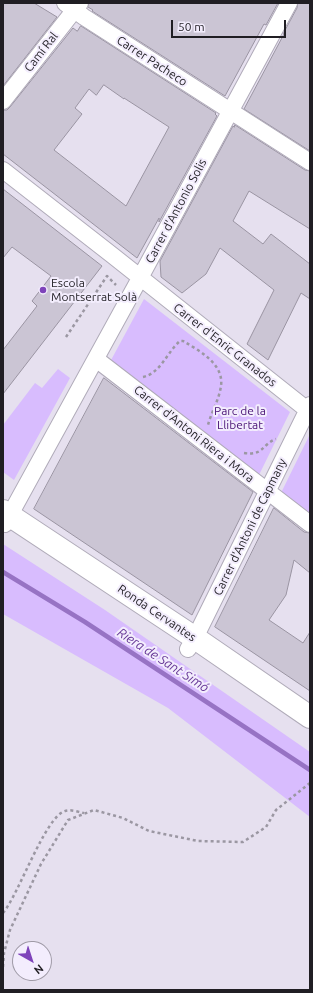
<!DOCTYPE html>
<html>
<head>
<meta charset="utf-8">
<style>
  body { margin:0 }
  #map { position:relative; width:313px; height:993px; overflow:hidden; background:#e6e0ef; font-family:Ubuntu,sans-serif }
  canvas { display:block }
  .frame { position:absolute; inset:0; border:4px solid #201e23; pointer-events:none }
  .north { position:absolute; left:12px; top:941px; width:40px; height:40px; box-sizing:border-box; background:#f3edfd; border:1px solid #9f9aa6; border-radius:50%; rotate:141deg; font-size:11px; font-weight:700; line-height:16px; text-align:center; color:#201e23 }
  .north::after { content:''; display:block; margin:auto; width:14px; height:18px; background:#7e43ba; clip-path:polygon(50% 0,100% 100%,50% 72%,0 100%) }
  .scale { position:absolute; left:171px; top:20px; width:115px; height:18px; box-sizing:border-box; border:2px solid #201e23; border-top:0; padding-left:5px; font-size:12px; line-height:14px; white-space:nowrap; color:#201e23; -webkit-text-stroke:3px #f3edfd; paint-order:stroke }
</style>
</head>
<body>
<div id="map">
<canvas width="313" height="993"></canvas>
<div class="frame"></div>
<div class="north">N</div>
<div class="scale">50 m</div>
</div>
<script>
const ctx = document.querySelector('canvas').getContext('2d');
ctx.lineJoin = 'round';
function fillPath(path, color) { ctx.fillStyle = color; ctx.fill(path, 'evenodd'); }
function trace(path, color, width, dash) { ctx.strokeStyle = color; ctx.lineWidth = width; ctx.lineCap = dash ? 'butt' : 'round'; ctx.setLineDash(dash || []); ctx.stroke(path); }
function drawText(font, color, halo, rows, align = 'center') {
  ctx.font = font + ' Ubuntu,sans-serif'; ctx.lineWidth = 4; ctx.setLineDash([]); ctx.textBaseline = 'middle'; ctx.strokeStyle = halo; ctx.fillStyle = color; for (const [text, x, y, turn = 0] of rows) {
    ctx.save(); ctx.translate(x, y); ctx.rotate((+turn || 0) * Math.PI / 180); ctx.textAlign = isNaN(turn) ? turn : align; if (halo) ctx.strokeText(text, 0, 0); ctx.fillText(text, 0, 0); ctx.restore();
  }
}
fillPath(new Path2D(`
  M144,299L290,412L258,477L110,362Z
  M58,369L70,378L14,480L3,472V425L35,383L42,388Z
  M310,434V518L280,495Z
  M3,544L105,610L310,752V817L168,708L3,614Z`), '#d8bcfe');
trace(new Path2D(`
  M3,572L85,622L310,770`), '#9773c4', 4.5);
const building = new Path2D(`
  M3,3H34L57,17L3,86Z
  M89,3H278L266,25L264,24L225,96L92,11L93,10L88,7Z
  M298,3H310V151L244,109L284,34H283L297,8Z
  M81,26L216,113L215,114L217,116L159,222V218L137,258L3,154V110H7L10,107L73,28L77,31ZM104,85L124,99V98L169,127L126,206L54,150L82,114L75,108L89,89L96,95Z
  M235,125L305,170L310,171V229L249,191L233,221L263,244L271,234L310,264V299L301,293L268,360L247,344L274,290L220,248L206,274L182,293L161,277L160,261L233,126L234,127Z
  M3,189L102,266L3,394V350L37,306L32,301L51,276L12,247L3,258Z
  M104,378L253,492L192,615L34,509Z
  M274,508L304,532L310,533V573L294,560L286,595L269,620L303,643L310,632V691L215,627Z`);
fillPath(building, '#cbc5d4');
trace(building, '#9a94a2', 1);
const street = new Path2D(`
  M65,3L84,17L310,162
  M3,101L80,3
  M3,170L112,255L310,412
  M96,359L310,524
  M5,524L140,278L289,3
  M188,649L195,638L310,405`);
const secondary = new Path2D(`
  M3,511L195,638L310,717`);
trace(street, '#b0abb9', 18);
trace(secondary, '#b0abb9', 24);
trace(new Path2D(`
  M66,337L107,276L116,285
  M143,377C161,373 167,352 180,341H183C200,351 224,364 221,386C219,400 211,413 208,425
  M244,453C264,456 262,444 276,439
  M3,913C19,894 45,817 65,811C71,809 78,812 84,813
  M3,967L4,953L10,930L41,864L68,820L94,810L123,818L149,831L198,841L243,842L266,827L276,810L310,783`), '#9b97a2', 2.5, [3, 3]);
trace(street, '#fff', 16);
trace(secondary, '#fff', 22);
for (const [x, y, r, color] of [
  [43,290,4,"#7e43ba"]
]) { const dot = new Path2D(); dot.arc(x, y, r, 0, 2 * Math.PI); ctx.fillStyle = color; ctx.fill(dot); trace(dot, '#f3edfd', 1.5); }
drawText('12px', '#201e23', '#f3edfd', [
  ["Camí Ral",41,52,-52],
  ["Carrer Pacheco",152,61,33],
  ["Carrer d'Antonio Solis",176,211,-62],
  ["Carrer d'Enric Granados",225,345,38],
  ["Carrer d'Antoni Riera i Mora",194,434,38],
  ["Carrer d'Antoni de Capmany",250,527,-64],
  ["Ronda Cervantes",157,613,34]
]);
drawText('12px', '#201e23', '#f3edfd', [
  ["Escola",51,283],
  ["Montserrat Solà",51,297]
], 'left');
drawText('12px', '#491375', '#f3edfd', [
  ["Parc de la",240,411],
  ["Llibertat",240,425]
]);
drawText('italic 13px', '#653596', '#f3edfd', [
  ["Riera de Sant Simó",163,660,33]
]);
</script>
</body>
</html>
